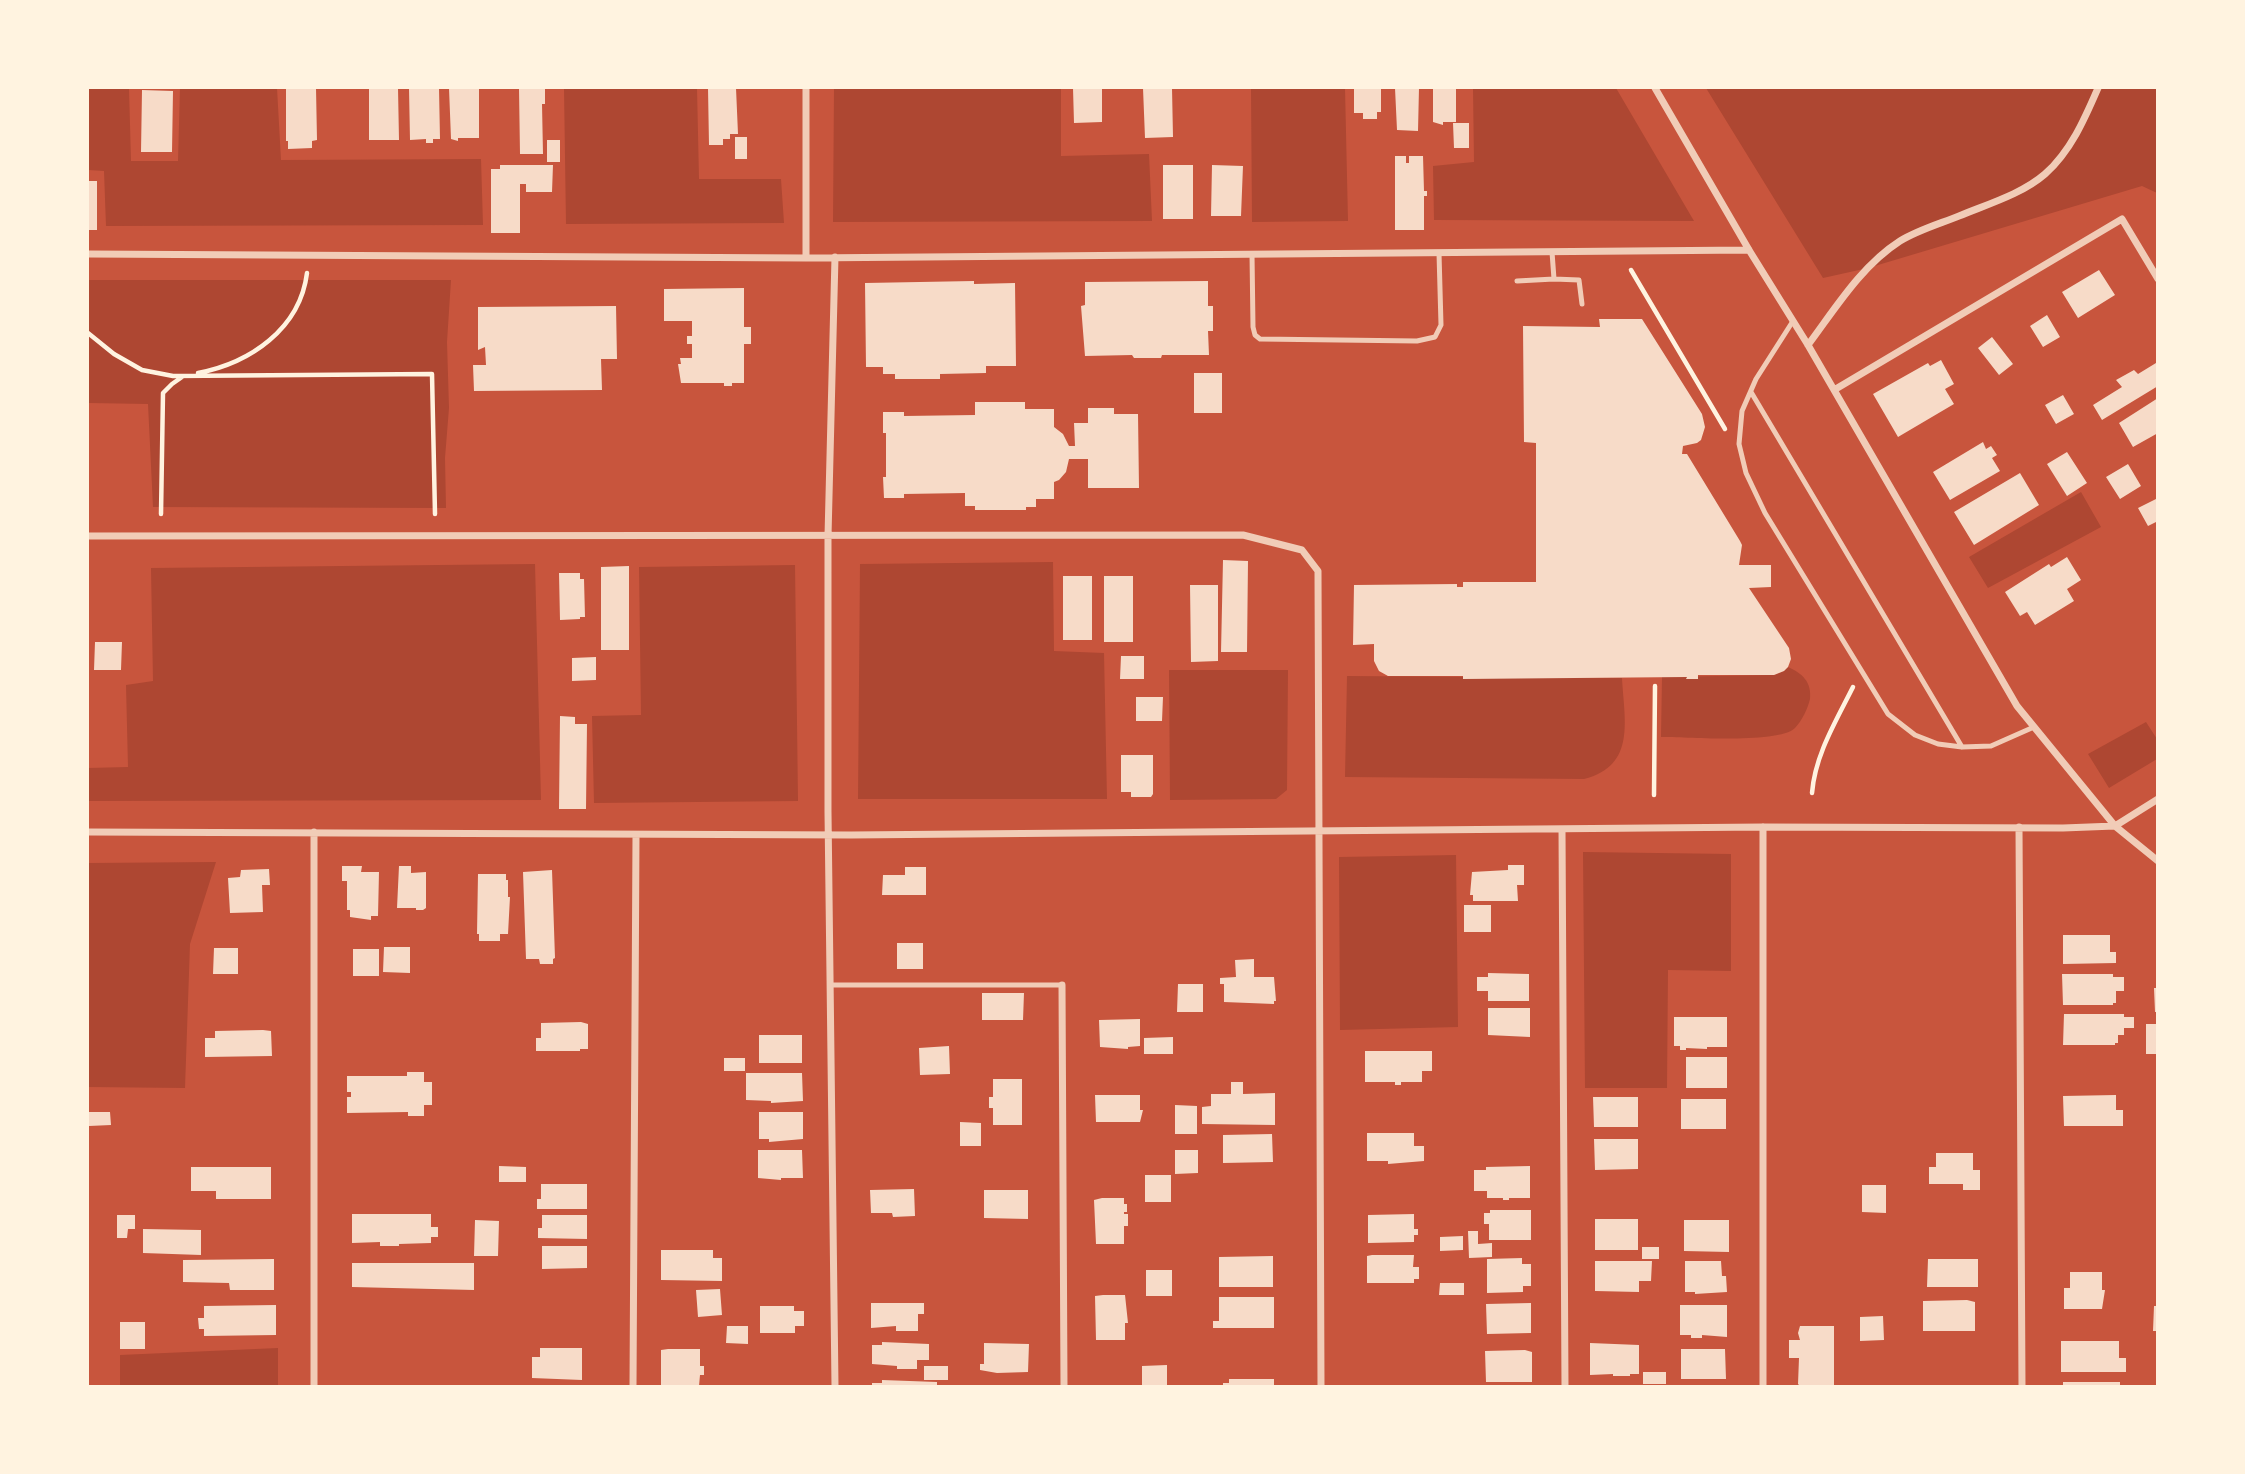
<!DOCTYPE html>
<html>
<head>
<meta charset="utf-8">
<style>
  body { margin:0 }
  #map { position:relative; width:2245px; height:1474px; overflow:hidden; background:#c8553d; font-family:"Exo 2",sans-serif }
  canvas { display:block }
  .frame { position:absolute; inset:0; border:89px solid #fff3e0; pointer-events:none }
</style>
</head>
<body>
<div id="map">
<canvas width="2245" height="1474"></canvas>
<div class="frame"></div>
</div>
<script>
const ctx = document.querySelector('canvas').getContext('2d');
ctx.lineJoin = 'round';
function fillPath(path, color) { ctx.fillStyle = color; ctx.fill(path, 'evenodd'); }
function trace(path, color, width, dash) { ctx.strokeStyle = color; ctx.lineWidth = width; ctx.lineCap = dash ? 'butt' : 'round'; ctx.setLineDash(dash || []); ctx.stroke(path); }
fillPath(new Path2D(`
  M88,88H129L131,161H178L180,88H277L281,160L481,159L483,225L106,226L104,171L88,170Z
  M564,88H697L699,179H781L784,223L566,224Z
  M834,88H1061V156L1149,154L1152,221L833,222Z
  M1251,88H1345L1348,221L1252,222Z
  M1473,88H1616L1694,221L1434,220L1433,166L1474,162Z
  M1706,88H2157V193L2142,186L1868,268L1823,278Z
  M88,280H451L447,342L449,408L445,458L446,508L153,507L148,404L88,403Z
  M2081,492L2101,527L1988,588L1969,557Z
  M1053,562L1054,651L1104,653L1107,799H858L860,564Z
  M535,564L541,800L88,801V768L128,767L126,685L153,681L151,568Z
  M795,565L798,801L594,803L592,716L641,715L639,567Z
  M1788,667C1802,673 1812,682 1810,699C1808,708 1802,721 1795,728C1779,744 1687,737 1661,737L1662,677L1774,675L1784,671Z
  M1169,670H1288L1287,790L1276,799L1170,800Z
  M1347,676L1622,678C1624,719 1637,766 1584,779L1345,777Z
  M2146,722L2157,739V759L2109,788L2088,754Z
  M1583,852L1731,854V971L1668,970L1667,1088H1585Z
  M1456,855L1458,1027L1340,1030L1339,857Z
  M216,862L190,944L185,1088L88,1087V863Z
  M278,1348V1386H120V1355Z`), '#ae4732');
fillPath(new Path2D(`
  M286,88H316L317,140L312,141V148L288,149V141H286Z
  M369,88H398L399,140H369Z
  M409,88H439L440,139H433V143H426V139L410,140Z
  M449,88H479V138H458V141L451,139Z
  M519,88H545V104H542L543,154H520Z
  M708,88H736L738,134H730V139H723V145H709Z
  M1073,88H1102V122L1074,123Z
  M1143,88H1172L1173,137L1145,138Z
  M1354,88H1381V112H1377V119H1363V113H1354Z
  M1395,88H1419L1418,131L1397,130Z
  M1433,88H1456V122H1443V125L1433,122Z
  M142,90L173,91L172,152H141Z
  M1453,123H1469V148H1454Z
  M735,137H747V159H735Z
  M547,140H560V162H547Z
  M1395,156H1406V163H1409V156H1423L1424,191H1427V196H1424V230H1395Z
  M500,165H553L552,192H526V184H520V233H491V169H500Z
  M1163,165H1193V219H1163Z
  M1212,165L1243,166L1241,216H1211Z
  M88,181H97V230H88Z
  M2099,270L2115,295L2078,318L2062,292Z
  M974,281V284L1015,283L1016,366H986V373L940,374V379H895V374H883V367H866L865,283Z
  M1208,281V306H1213V331H1208L1209,355H1162L1161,358H1134L1132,355L1085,356L1081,306L1085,305V282Z
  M744,288V327H751V344H744V383H732V386H724V383H681L678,364H681L680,358H692V344H687V336H692V321H664V289Z
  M616,306L617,359H601L602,390L474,391L473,365H486L485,347L478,350V307Z
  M2047,315L2060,337L2043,347L2030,326Z
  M1599,319H1642L1702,414L1705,427L1701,440L1697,443L1683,446L1682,454H1687L1740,541L1742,545L1739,565H1771V587L1749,588L1789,648L1791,659L1788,667L1784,671L1774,675H1698V679H1686L1687,677L1463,679V676H1388L1379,671L1374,661V644L1353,645L1354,585L1457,584V587H1463V582H1536V443L1524,442L1523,326L1600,327Z
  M1992,337L2013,364L1999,375L1978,348Z
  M1941,360L1954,384L1945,389L1954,404L1898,437L1873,394L1928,363L1930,366Z
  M2156,363L2158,386L2102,420L2093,405L2122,387L2116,380L2134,370L2138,374Z
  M1194,373H1222V413H1194Z
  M2063,395L2074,414L2056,424L2045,405Z
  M2158,398V433L2133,447L2119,423Z
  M975,402H1025V409H1054V427L1063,434L1069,446H1075L1074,423H1088V408H1114V414H1138L1139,488H1088V459H1069L1066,472L1059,480L1054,482V499H1036V507H1026V510H975V506H965V493L904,494V498H884L883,477H886V433H883V412H904V416L975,415Z
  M1983,442L1986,449L1991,446L1997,455L1992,458L2000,471L1950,500L1933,472Z
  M2067,452L2087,483L2067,496L2047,464Z
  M2128,464L2141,486L2120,499L2106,477Z
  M2020,473L2039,505L1974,545L1954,512Z
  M2158,498V521L2148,526L2138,508Z
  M2067,557L2081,580L2067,589L2074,601L2035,625L2027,612L2020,616L2005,592L2049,564L2051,567Z
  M1223,560L1248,561L1247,652H1221Z
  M629,566V650H601V567Z
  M559,573H580V579H584L585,617H580V619L560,620Z
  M1063,576H1092V640H1063Z
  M1104,576H1133V642H1104Z
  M1190,585H1218V661L1191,662Z
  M95,642H122L121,670H94Z
  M1121,656H1144V679H1120Z
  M596,657V680L572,681V658Z
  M1136,697H1163L1162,721H1136Z
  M560,716L575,717V724H587L586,809H559Z
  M1121,755H1153V794L1151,797H1131V792H1121Z
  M1508,865H1524V885H1517L1518,901H1473V895H1470L1472,872L1508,870Z
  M342,866H362L361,872H379L378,916H371V920L350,917V910H347V881H342Z
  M399,866H411V873L426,872V908L423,910H416V908H397Z
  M905,867H926V895H882L883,875H905Z
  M269,869L270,885H262L263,912L230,913L228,878L240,877L241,870Z
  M552,870L555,958L553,959V964H540L539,959H526L523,872Z
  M478,874H506V880H508V897H510L508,934H500V941H479V934H477Z
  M1464,905H1491V932H1464Z
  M2063,935H2110V952H2116V963L2063,964Z
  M897,943H923V969H897Z
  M384,947H410V973L383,972Z
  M214,948H238V974H213Z
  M353,949H379V976H353Z
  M1254,959V977H1274L1276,1001H1274V1004L1224,1002V984H1220V978L1236,977L1235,960Z
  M1488,973L1529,974V1001H1488V991H1477V977H1488Z
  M2062,974H2113V977H2124V991H2116V1003H2113V1005H2063Z
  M1178,984H1203V1012H1177Z
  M2154,988H2158V1012H2155Z
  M982,993H1024L1023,1020H982Z
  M1488,1008H1530V1037L1488,1035Z
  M2064,1014H2124V1017H2134V1028H2124V1035H2118V1043H2115V1045H2063Z
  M1674,1017H1727V1047H1707V1049L1686,1048V1050H1680V1046H1674Z
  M1140,1019V1046L1128,1047V1049L1100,1047L1099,1020Z
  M581,1022L588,1024V1049H580V1051H536V1038H541V1023Z
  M2146,1024H2158V1054H2146Z
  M263,1030L271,1031L272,1056L205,1057V1038H215V1031Z
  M759,1035H802V1063H759Z
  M1173,1037V1054H1144V1038Z
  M949,1046L950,1074L920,1075L919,1048Z
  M1365,1051H1432V1071H1422V1082H1401V1085H1395V1082H1365Z
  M1686,1057H1727V1088H1686Z
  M724,1058H745V1071H724Z
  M407,1072H424V1082H432V1105H424V1116H408V1112L347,1113V1097H351V1092H347V1076H407Z
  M746,1073H802L803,1101L771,1103V1101L746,1100Z
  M993,1079H1022V1125H993V1108H989V1097H993Z
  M1231,1082H1243V1094L1275,1093V1125L1202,1124V1107L1211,1106V1094H1231Z
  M1095,1095H1140V1110H1143L1140,1122H1096Z
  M2116,1095V1110H2123V1126H2064L2063,1096Z
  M1593,1097H1638V1127H1594Z
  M1681,1099H1726V1129H1681Z
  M1175,1105L1197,1106V1134H1175Z
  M89,1112H110L111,1125L89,1126Z
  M759,1112H803V1139L769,1142V1139H759Z
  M960,1122L981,1123V1146H960Z
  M1367,1133H1414V1146H1424V1161L1388,1164V1161H1367Z
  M1272,1134L1273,1162L1223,1163V1135Z
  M1594,1139H1638V1169L1595,1170Z
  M758,1150H802L803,1178H781V1180L758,1178Z
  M1175,1150H1198V1173L1175,1174Z
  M1936,1153H1973V1170H1980V1190H1963V1184H1929V1167H1936Z
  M499,1166L526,1167V1182H499Z
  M1530,1166V1198H1509V1200H1503V1198H1487V1191H1474V1170H1486V1167Z
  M191,1167H271V1199H216V1191H191Z
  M1145,1175H1171V1202H1145Z
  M541,1184H587V1209H537V1199H541Z
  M1862,1185H1886V1213L1862,1212Z
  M914,1189L915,1216L893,1217L892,1213H871L870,1190Z
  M984,1190H1028V1219L984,1218Z
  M1102,1198H1124V1204H1127V1212H1124V1214H1128V1226H1124V1244H1096L1094,1200Z
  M1490,1210H1531V1240H1489V1224H1484V1213H1490Z
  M352,1214H431V1227H438V1237H431V1243L399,1244V1246H380V1242L352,1243Z
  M1414,1214V1229H1418V1235H1414V1242L1368,1243V1215Z
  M117,1215H135V1229H128L127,1238H117Z
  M542,1215H587V1239L538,1238V1228H542Z
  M1595,1219H1638V1250H1595Z
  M475,1220L499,1221L498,1256H474Z
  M1684,1220H1729V1252L1684,1251Z
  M143,1229L201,1230V1255L143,1253Z
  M1468,1231H1478V1244L1492,1243V1257L1469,1258Z
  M1463,1236V1250L1440,1251V1237Z
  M542,1246H587V1268L542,1269Z
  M1642,1247H1659V1259H1642Z
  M661,1250H713V1258H722V1281L661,1280Z
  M1372,1255H1414L1413,1267H1419V1279H1414V1283H1367V1256Z
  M1273,1256V1287H1219V1257Z
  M1522,1258V1264H1531V1286H1523V1292L1487,1293V1259Z
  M274,1259V1290H230L229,1283L183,1282V1260Z
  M1928,1259H1978V1287H1927Z
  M1595,1261H1652L1651,1281H1639V1292L1595,1291Z
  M1685,1261H1721L1722,1276H1726L1727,1292L1695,1294V1292H1685Z
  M352,1263H474V1290L352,1287Z
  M1146,1270H1172V1296H1146Z
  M2070,1272H2102V1290H2105L2102,1309H2064V1288H2070Z
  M1440,1283H1464V1295H1439Z
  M720,1289L722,1315L698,1317L696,1290Z
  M1103,1295H1125L1128,1323H1125V1340H1096L1095,1296Z
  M1219,1297H1274V1328H1213V1321H1219Z
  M1967,1300L1975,1302V1331H1923V1301Z
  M871,1303H924V1314H918V1331H896V1326L871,1328Z
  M1531,1303V1333L1487,1334L1486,1304Z
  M276,1305V1335L204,1336V1329H199L198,1318H204V1306Z
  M1680,1305H1727V1337L1702,1335V1338H1691V1335H1680Z
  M760,1306H794V1311H804V1326H795V1333H760Z
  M2154,1306H2158V1331H2153Z
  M1883,1316L1884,1340L1860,1341V1317Z
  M120,1322H145V1349H120Z
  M727,1326H748V1344L726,1343Z
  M1800,1326H1834V1386H1800L1798,1384L1799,1358H1789V1340H1800L1798,1333Z
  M2061,1341H2119V1358H2126V1372H2061Z
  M882,1342L929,1344V1360H917V1369H897V1366L872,1364V1345H882Z
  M984,1343L1029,1344L1028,1372L997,1373L980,1370V1364H984Z
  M1590,1343L1639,1345V1374H1630V1376H1613V1374L1590,1375Z
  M540,1348H582V1380L532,1378V1357H540Z
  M668,1349H700V1366H704V1375H700L699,1386L661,1385V1350Z
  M1681,1349H1725L1726,1379H1681Z
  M1525,1350L1532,1352V1382H1486L1485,1351Z
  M1167,1365V1386H1142V1366Z
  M924,1366H948V1380H924Z
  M1643,1372H1666V1384H1643Z
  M1229,1379H1274V1386H1223V1383H1229Z
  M882,1380L937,1382V1386H872V1383H882Z
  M2063,1382H2120V1386H2063Z`), '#f7dbc8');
trace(new Path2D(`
  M1631,270L1725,429
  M88,333L114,354L142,370L173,376L432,374L435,514
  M198,373C250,363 300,329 307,273
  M161,514L163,393L172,384L182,377
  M1812,793C1815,755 1836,721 1853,687
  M1654,795L1655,686`), '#fff3e0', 4.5);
trace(new Path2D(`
  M1552,252L1554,279L1579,280L1582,304
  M1252,254L1253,327L1255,335L1260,339L1417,341L1435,337L1441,325L1439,253
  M1517,281L1554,279
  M1793,321L1756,379L1742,411L1739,444L1746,473L1765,513L1888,714L1915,735L1938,744L1962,747L1991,746L2034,727
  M1751,392L1962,747
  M831,985H1062`), '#f1ccb7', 5);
trace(new Path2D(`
  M806,88V258
  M1655,88L1749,250L1808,345L2017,706L2115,826L2158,861
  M88,254L806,258L1749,250
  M1808,345C1835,309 1861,266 1900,241C1918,230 1939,224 1959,216C1988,204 2022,194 2045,174C2071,151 2085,118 2098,88
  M1834,390L2122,219L2158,279
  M88,536L1243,535L1302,550L1318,571L1321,1386
  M2019,827L2022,1386
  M1562,829L1565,1386
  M88,832L851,835L1763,827L2063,828L2115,826L2158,799
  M314,832V1386
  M1062,985L1064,1386
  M633,1386L636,835
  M835,1386L828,812V536L835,257
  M1763,1386V827`), '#f1ccb7', 7);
</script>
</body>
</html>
